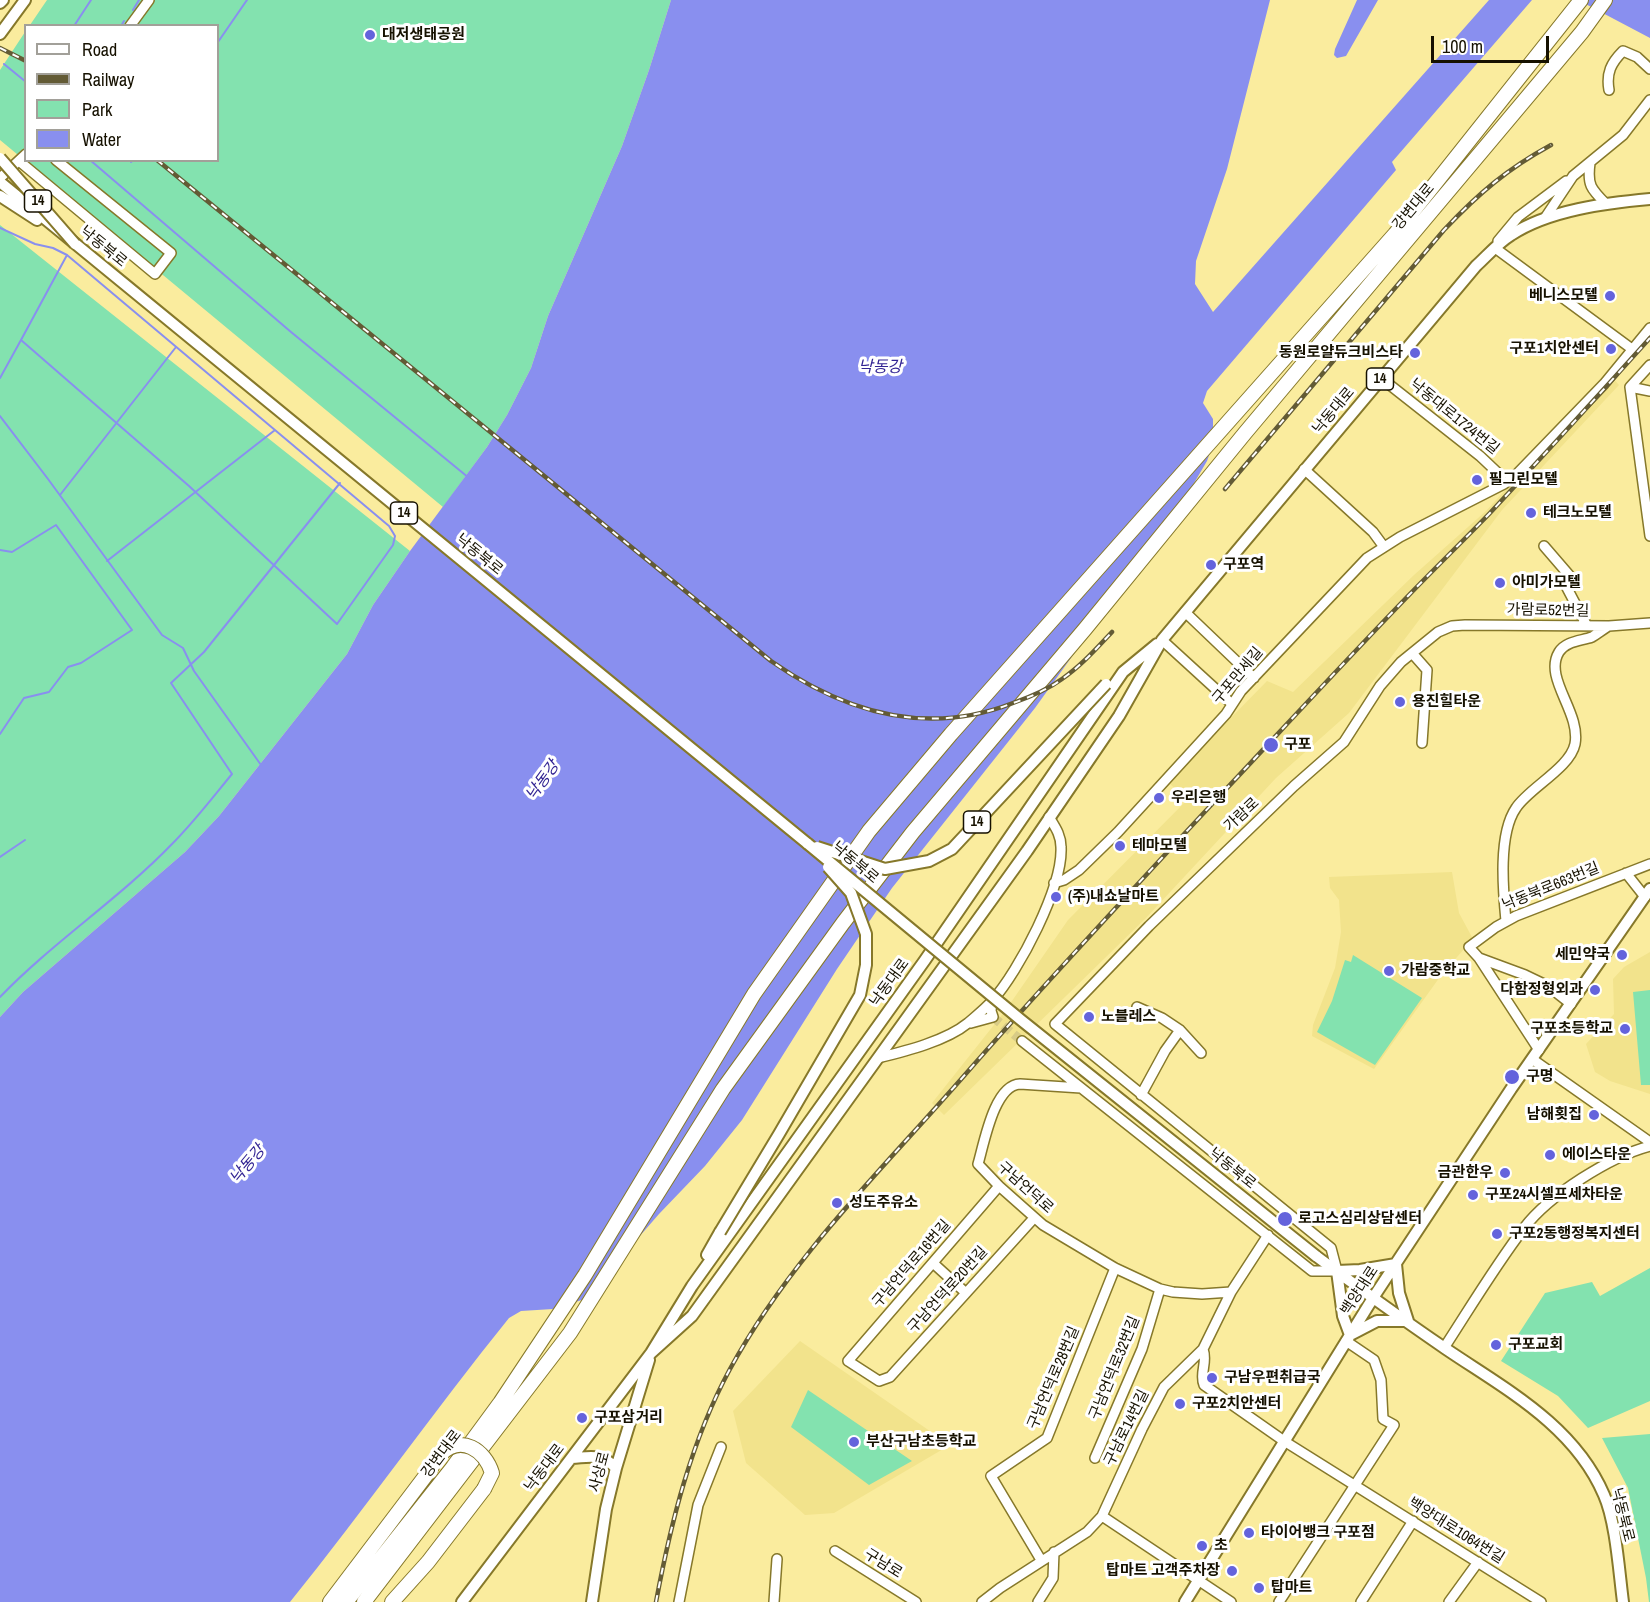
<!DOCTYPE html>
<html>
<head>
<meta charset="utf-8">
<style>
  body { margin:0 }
  #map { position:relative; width:1650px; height:1602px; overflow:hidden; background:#faec9e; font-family:"Archivo Narrow",sans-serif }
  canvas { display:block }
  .legend { position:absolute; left:24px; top:24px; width:195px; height:138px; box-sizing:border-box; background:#fff; border:2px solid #a2a099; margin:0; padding:8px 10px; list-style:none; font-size:18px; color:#161100 }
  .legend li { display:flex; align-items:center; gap:12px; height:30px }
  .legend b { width:30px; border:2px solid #a2a099 }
  .scale { position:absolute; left:1431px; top:36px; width:118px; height:27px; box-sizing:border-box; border:3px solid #161100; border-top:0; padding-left:8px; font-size:18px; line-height:21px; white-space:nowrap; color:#161100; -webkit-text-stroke:4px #fff; paint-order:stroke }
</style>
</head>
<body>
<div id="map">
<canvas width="1650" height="1602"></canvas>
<ul class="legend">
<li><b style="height:8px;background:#fff"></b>Road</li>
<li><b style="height:8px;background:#635b35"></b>Railway</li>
<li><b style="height:16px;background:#83e2af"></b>Park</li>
<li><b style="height:16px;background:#898fef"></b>Water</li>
</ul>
<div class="scale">100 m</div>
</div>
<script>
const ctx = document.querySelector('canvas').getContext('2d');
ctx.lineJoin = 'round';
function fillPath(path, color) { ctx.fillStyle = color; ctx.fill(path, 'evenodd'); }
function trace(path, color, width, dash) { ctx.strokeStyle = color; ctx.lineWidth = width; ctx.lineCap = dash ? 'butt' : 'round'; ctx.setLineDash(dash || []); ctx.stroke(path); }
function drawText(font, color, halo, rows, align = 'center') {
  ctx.font = font + ' "Archivo Narrow","Noto Sans KR",sans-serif'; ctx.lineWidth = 6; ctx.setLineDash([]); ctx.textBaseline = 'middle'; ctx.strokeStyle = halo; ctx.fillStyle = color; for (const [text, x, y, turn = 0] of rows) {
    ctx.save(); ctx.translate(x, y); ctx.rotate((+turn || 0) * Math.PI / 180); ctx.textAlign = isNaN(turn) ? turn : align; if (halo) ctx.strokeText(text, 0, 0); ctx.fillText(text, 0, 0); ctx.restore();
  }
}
fillPath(new Path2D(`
  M1610,375L1619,385L1502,510L1349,713L1276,778L1146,918L944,1115L932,1103L1005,1011L1068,920L1187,800L1168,782L1267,681L1293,692L1414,575L1486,511Z
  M1452,872L1459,913L1473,939L1442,974L1374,1069L1312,1036L1313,1025L1335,968L1341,932L1339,900L1330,888L1329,877Z
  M1650,952V1094L1610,1081L1595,1072L1586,1044L1614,1014L1613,979L1624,967Z
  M800,1341L950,1445L834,1513L805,1515L746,1463L733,1411Z`), '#f2e38c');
fillPath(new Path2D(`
  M47,0H671L649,70L622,146L548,316L531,368L507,415L487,447L443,507L0,140V70L25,32L26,160H218V26L30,25Z
  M0,225L410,551L373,605L347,654L219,816L185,852L23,992L0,1017Z
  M1353,955L1422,998L1375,1065L1317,1032L1332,1001L1345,960L1351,962Z
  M1650,990V1085H1641L1633,992Z
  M1650,1268V1401L1588,1428L1558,1396L1501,1361L1545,1293L1592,1282L1600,1296Z
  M808,1390L912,1461L869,1485L791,1427Z
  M1650,1434V1602H1649L1646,1578L1628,1488L1602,1438Z`), '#83e2af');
fillPath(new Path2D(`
  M671,0H1270L1227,169L1196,261L1195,284L1213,312L1489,0H1532L1392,162L1396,170L1207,391L1203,403L1213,419V444L1207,461L1183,502L1035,708L892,888L837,969L742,1120L705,1166L659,1214L585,1299L553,1309L521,1311L509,1318C434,1411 365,1509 290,1602H0V1017L23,992L185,852L219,816L347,654L373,605L410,551L487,447L507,415L531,368L548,316L622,146L649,70Z
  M1357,0H1378L1346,56L1337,58L1334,55L1335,49Z
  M1578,0H1650V38Z`), '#898fef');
trace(new Path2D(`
  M133,10L139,0
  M74,26L91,0
  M121,26L124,21
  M218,42L247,0
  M4,64L26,82
  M90,160L291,332L469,478
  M131,162L133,160
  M0,228L35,244L53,248L67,255L21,340L189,486L337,624L393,545L395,536L389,526L67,255
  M0,378L21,340
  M0,416L48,479L162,635L183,648L194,671L261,765
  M60,495L176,347
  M0,550L12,552L56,525L132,630L81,663L68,667L49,692L24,698L0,734
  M107,561L275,430
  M0,857L25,840
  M0,997C53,942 119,899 172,844C194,822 213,797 232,774L171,683L204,652L340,483`), '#898fef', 2);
trace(new Path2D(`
  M993,1017L1022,1041`), '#d8cb86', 9, [9, 4.5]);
const minor = new Path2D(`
  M130,26L149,0
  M1609,90C1606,73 1611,63 1623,51L1637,57L1650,69
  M19,161L155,274L171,253L56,160
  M1590,163C1587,185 1591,189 1606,204
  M0,178L26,154
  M1545,218L1573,176L1623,135L1650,100
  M1498,241L1518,217L1566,181
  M1495,248L1632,349
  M1650,365L1630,387L1650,536
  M1381,378L1480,456L1499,474L1504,484
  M1630,387L1650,391
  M1304,469L1373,532L1384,547
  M1544,546L1569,575L1567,588L1587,626
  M1185,612L1254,678
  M1162,640L1232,704
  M1412,653L1427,670L1422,743
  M1626,873L1645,897
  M1054,883L1064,880L1079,870L1118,832L1226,714L1241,691L1367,558L1400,537L1504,484L1516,475L1604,384L1650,328
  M1506,921C1503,890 1498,834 1516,808C1529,788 1570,768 1575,744C1581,712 1543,678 1559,652C1566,641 1581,641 1592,637C1597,634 1602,630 1607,627
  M1479,958L1525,975L1548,986L1571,1004
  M1137,1007L1162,1018L1180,1030
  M971,1023L993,1017L991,1011L992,1001
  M1022,1041L1312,1271H1337L1331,1248L1055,1024L1149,926L1294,786L1344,742L1380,686L1401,662L1438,632L1452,626L1465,625L1609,626L1650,623
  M1539,1050L1479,958L1469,947L1496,927L1516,916L1650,864
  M878,1058C906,1051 946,1041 968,1023C976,1016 985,1009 992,1001C1019,971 1063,887 1061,847C1061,835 1055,827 1049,817
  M1532,1059L1650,1142
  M1081,1088L1020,1084C994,1085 984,1144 978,1164L999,1186L1043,1225L1115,1268L1160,1289L1173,1292L1202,1294L1231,1292
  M1141,1095L1165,1051L1180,1030L1201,1053
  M999,1186L848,1361L879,1381L890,1377L1034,1218
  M933,1263L966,1293
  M1444,1348C1470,1308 1495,1266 1524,1228C1549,1195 1611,1156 1650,1146
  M1203,1349C1208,1363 1199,1373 1204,1385L1284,1441L1541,1602
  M1095,1458L1142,1349L1160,1289
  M1102,1516L1231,1602
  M835,1551L916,1602
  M1041,1560L991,1476L1047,1438L1115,1268
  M679,1602L698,1505L721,1447
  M774,1602L777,1559
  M982,1602L1000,1588L1087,1532L1102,1516L1142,1429L1164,1387L1203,1349L1231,1292L1268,1235
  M1038,1602L1053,1578L1054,1552
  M1279,1602L1394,1425L1383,1419L1381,1380L1374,1360L1346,1341
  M1361,1602L1413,1521
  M1449,1602L1478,1562`);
const major = new Path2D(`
  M0,3L3,0
  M0,34L25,0
  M0,182L808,844
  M0,196L37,220
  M707,1255L720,1232
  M1316,1256C1359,1288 1402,1319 1446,1349C1505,1389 1574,1425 1604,1495C1616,1522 1619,1572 1623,1602
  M1396,1264L1399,1293L1408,1321
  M1337,1271L1343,1316L1350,1335
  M1337,1271L1360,1270L1396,1264
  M1352,1334L1377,1321H1405
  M651,1353L692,1316L878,1058L1027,851L1119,716L1162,640L1476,266C1487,256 1498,243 1511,235C1549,210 1606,203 1650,199
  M572,1458C591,1457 602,1453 616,1468
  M462,1602L651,1353L692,1286L925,960L1123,672L1157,644
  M592,1602L606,1509L616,1468L649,1360
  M1185,1602L1373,1298L1511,1089L1650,889`);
const highway = new Path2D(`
  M330,1602L430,1470
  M346,1602L453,1467L500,1403L585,1275L754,994L869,831L951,734L1395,234L1581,0
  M364,1602L570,1333L723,1089L843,923L913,832L1085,629L1245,433L1582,32L1605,0
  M392,1602L428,1562L484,1489`);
trace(minor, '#86782a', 12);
trace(major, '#86782a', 14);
trace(highway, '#86782a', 16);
trace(minor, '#fff', 9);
trace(major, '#fff', 10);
trace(highway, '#fff', 14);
const rail = new Path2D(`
  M0,48L26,61
  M157,160L771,661C844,712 926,737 1013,703C1030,697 1047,690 1062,679C1081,666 1096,649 1112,632
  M1225,489L1444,230C1479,193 1507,169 1551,145
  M656,1602C671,1522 691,1441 730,1369C792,1255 886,1166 970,1069C1049,979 1131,891 1213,803C1278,734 1343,663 1409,595C1436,567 1463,541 1490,513C1544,455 1597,397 1650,338`);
trace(rail, '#635b35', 4.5);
trace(rail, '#fff', 2, [7]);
const majorBridge = new Path2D(`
  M0,158L75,244
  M808,844L1021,1020L1316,1256
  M817,847L885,869L929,861L952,849L1106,684
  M720,1232L779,1134L860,995L866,965V934L851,893L828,867`);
const highwayBridge = new Path2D(`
  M430,1470C433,1465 436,1458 441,1454C461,1434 485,1450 492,1473L484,1489`);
trace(majorBridge, '#86782a', 14, []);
trace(highwayBridge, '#86782a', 16, []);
trace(majorBridge, '#fff', 10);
trace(highwayBridge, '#fff', 14);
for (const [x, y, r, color] of [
  [370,35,6,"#6463dc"],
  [1610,296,6,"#6463dc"],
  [1611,349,6,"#6463dc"],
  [1415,353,6,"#6463dc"],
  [1477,480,6,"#6463dc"],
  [1531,513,6,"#6463dc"],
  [1211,565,6,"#6463dc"],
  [1500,583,6,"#6463dc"],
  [1400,702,6,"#6463dc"],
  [1271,745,8,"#6463dc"],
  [1159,798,6,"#6463dc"],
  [1120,846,6,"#6463dc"],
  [1056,897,6,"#6463dc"],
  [1622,955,6,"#6463dc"],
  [1389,971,6,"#6463dc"],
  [1595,990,6,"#6463dc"],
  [1089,1017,6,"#6463dc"],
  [1625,1029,6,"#6463dc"],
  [1512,1077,8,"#6463dc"],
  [1594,1115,6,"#6463dc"],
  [1550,1155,6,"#6463dc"],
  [1505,1173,6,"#6463dc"],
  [1473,1195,6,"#6463dc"],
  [837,1203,6,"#6463dc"],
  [1285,1219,8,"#6463dc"],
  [1497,1234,6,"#6463dc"],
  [1496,1345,6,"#6463dc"],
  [1212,1378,6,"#6463dc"],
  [1180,1404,6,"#6463dc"],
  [582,1418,6,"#6463dc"],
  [854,1442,6,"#6463dc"],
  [1249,1533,6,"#6463dc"],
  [1202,1546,6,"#6463dc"],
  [1232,1571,6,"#6463dc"],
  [1259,1588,6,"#6463dc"]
]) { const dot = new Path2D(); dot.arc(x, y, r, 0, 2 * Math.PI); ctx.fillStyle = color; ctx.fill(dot); trace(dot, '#fff', 2); }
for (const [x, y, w] of [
  [38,201,27],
  [1380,379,27],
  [404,513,27],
  [977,822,27]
]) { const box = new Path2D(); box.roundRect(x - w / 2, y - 11, w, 22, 4.5); ctx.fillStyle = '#fff'; ctx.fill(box); trace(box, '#161100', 1.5); }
drawText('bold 14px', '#161100', null, [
  ["14",38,201],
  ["14",1380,379],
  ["14",404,513],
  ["14",977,822]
]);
drawText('bold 15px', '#161100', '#fff', [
  ["대저생태공원",382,35],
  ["베니스모텔",1598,296,"right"],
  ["구포1치안센터",1599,349,"right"],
  ["동원로얄듀크비스타",1403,353,"right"],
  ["필그린모텔",1489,480],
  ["테크노모텔",1543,513],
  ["구포역",1223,565],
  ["아미가모텔",1512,583],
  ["용진힐타운",1412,702],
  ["구포",1284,745],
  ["우리은행",1171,798],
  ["테마모텔",1132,846],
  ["(주)내쇼날마트",1068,897],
  ["세민약국",1610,955,"right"],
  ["가람중학교",1401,971],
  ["다함정형외과",1583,990,"right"],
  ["노블레스",1101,1017],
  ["구포초등학교",1613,1029,"right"],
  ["구명",1526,1077],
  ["남해횟집",1582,1115,"right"],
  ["에이스타운",1562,1155],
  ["금관한우",1493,1173,"right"],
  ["구포24시셀프세차타운",1485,1195],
  ["성도주유소",849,1203],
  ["로고스심리상담센터",1298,1219],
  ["구포2동행정복지센터",1509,1234],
  ["구포교회",1508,1345],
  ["구남우편취급국",1224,1378],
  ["구포2치안센터",1192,1404],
  ["구포삼거리",594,1418],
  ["부산구남초등학교",866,1442],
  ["타이어뱅크 구포점",1261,1533],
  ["초",1214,1546],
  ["탑마트 고객주차장",1220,1571,"right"],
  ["탑마트",1271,1588]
], 'left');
drawText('15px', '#161100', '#fff', [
  ["강변대로",1414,207,-50],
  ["낙동북로",103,247,39],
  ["낙동대로",1334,411,-50],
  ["낙동대로1724번길",1454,417,39],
  ["낙동북로",479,555,39],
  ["가람로52번길",1548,611,1],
  ["구포만세길",1238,676,-50],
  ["가람로",1242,815,-43],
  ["낙동북로",855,863,40],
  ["낙동북로663번길",1551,887,-22],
  ["낙동대로",890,983,-54],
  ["낙동북로",1232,1169,39],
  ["구남언덕로",1025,1188,42],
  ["구남언덕로16번길",912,1264,-49],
  ["구남언덕로20번길",948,1290,-48],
  ["백양대로",1360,1291,-57],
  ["구남언덕로32번길",1115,1368,-68],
  ["구남언덕로28번길",1054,1378,-67],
  ["구남로14번길",1127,1428,-64],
  ["강변대로",442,1454,-53],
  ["낙동대로",545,1468,-53],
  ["사상로",600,1472,-75],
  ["낙동북로",1622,1515,76],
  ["백양대로1064번길",1456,1531,32],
  ["구남로",883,1564,32]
]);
drawText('italic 16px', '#322493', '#fff', [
  ["낙동강",880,368],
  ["낙동강",543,781,-54],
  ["낙동강",248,1165,-50]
]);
</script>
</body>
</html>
